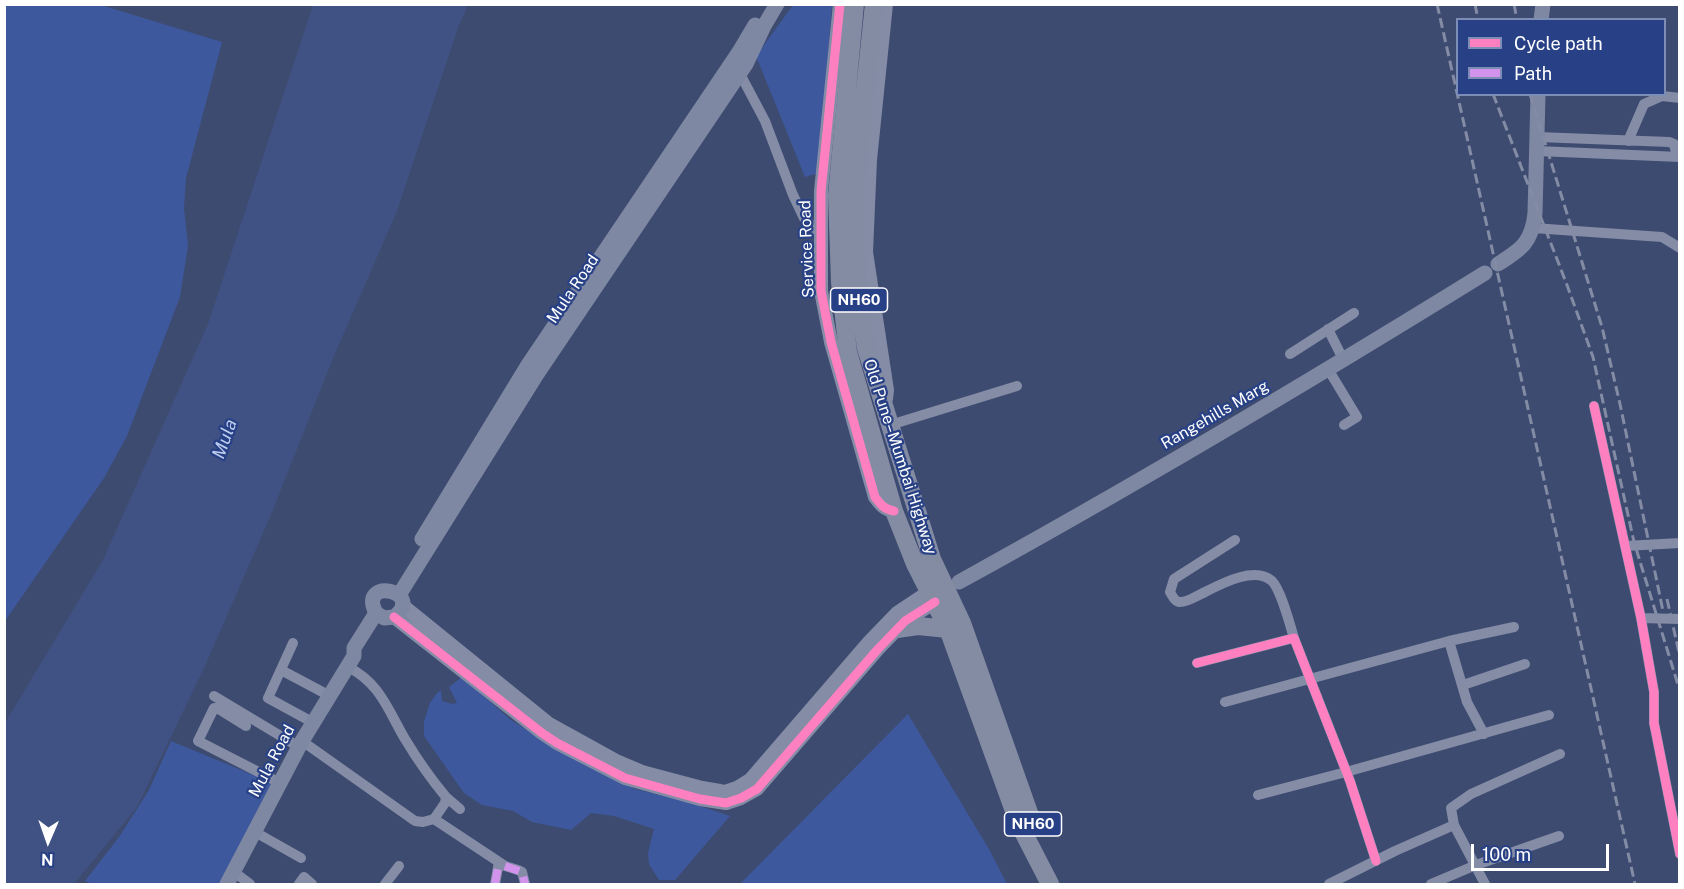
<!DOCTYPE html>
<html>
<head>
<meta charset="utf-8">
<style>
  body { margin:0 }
  #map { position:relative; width:1684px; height:889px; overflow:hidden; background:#3e4b70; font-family:"Public Sans",sans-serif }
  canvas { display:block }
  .frame { position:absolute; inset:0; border:6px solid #fff; pointer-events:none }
  .legend { position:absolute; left:1456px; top:18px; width:210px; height:78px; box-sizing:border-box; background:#284186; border:2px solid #7e8db6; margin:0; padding:8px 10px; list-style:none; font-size:18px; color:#fff }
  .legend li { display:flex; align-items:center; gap:12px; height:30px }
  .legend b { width:30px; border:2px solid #7e8db6 }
  .north { position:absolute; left:18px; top:811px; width:60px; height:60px; -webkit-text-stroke:4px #284186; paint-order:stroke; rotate:182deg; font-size:16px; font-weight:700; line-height:24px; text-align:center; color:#fff }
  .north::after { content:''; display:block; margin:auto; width:21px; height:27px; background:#fff; clip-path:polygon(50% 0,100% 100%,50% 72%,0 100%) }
  .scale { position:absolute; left:1471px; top:844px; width:138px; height:27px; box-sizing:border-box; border:3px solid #fff; border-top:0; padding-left:8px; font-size:18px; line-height:21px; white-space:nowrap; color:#fff; -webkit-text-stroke:4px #284186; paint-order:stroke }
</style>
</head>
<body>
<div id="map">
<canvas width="1684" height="889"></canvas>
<div class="frame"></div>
<ul class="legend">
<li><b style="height:8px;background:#ff80c0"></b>Cycle path</li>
<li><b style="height:8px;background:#d193ec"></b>Path</li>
</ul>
<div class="north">N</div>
<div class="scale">100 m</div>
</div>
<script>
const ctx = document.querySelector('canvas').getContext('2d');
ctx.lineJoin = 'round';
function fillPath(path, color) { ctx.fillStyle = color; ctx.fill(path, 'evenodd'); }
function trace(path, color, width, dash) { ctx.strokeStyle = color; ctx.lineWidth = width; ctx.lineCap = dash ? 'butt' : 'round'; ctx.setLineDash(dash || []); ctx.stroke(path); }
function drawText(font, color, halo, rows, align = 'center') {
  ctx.font = font + ' "Public Sans",sans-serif'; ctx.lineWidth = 4.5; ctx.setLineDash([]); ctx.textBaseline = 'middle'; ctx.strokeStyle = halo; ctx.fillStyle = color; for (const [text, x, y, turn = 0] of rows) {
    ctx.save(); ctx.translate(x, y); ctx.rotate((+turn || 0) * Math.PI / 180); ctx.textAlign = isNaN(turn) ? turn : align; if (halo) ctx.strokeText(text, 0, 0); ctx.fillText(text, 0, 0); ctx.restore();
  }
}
fillPath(new Path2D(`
  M5,4L101,5L222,42L186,178L184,208L188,246L180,297L127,436L104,478L5,621Z
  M793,5H832L819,173L805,177L756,56Z
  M462,677L511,720L561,751L635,789L685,801L730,816L675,880H659L649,864L648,853L654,829L614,816L591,813L571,830L532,822L513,811L482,805L464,793L424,736V721L430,703L437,693L441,690L442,701L452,704L457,703L449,687Z
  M908,714L990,851L1007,884H740Z
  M171,741L275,784L220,884H92L85,881L119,837L149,790Z`), '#3d589c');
fillPath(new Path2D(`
  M313,5H468L459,25L397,211L334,356L270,517L205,666L137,807L74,884H5V723L103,560L208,324Z`), '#405283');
trace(new Path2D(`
  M738,70L765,121L793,195L804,218L821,235
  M1538,137L1669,142L1674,144L1677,156
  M1628,141L1644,104L1662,96L1680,98
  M1537,151L1680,157
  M1533,228L1662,237L1680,248
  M1328,329L1343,359
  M1290,354L1354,313
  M1328,369L1357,417L1344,425
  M1594,406L1641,618L1654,692V723L1680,854
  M890,425L1017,386
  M1235,540L1174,579L1170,592C1172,595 1174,601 1179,602C1186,603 1195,597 1201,594C1219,585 1254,565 1272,581C1281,590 1290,625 1294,638
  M1625,546L1680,543
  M1641,618L1680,619
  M1449,641L1467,702L1484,734
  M293,643L268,698L314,723
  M1197,663L1294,638L1350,781L1376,861
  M348,667C380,683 388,710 405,739C417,759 431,779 446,797L445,803L434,819
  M281,670L330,696
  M1463,685L1525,664
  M214,696L299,747
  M1225,702L1449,641L1514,627
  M246,726L217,708H214L198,741L280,783
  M302,741L415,821L423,822L434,819L505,866L518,870L522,872L525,884
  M1258,795L1346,772L1549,715
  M446,797L460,809
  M255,832L301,858
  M234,872L250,884
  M299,884L304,877L312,884
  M385,884L399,866
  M495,884L499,862
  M1329,884L1395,851L1454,825
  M1431,884L1476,865L1559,836
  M1485,884L1454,825L1451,808L1471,794L1560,754`), '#848ca6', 10);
trace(new Path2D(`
  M840,4L821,191V291L831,342L875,497C881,505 884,509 894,511
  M886,399L887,390L866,252L870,160L886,4
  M402,605L549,724L616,761L642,772L702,788L720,791L725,792L737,788L750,780L869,642L897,613L930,591
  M394,617L542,733L557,743L625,778L700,799L726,803L741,798L757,789L878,649L905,621L935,602`), '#848ca6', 14);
trace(new Path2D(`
  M1541,20L1543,4
  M1498,264C1522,249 1532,242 1535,213L1538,94
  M422,539L528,365L739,52L755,25
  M959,582C1137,484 1312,380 1485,273
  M399,595L537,374L746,64L764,26L777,4
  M227,884L302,741L354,656V648L376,613C357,576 427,591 394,617L384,618L376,613`), '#7f88a2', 15);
trace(new Path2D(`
  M855,4L837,195L840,282L848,352L894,511L915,564L948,629L1018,822L1050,884
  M874,4L854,195L857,281L866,348L932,559L962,623L1033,824
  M897,629L918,626L948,629`), '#848ca4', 18);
trace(new Path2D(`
  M1437,4L1635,884
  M1475,4L1478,20
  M1514,4L1517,20
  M1493,94L1567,285L1593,357L1634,542L1679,688
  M1530,94L1602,327L1620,404L1663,611
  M1667,599L1680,657`), '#848ca5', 3, [10, 4.5]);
trace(new Path2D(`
  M505,866L522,872L525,884
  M495,884L499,862`), '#d193ec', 8, [15, 8]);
trace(new Path2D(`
  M840,4L821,191V291L831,342L875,497C881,505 884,509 894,511
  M1594,406L1641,618L1654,692V723L1680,854
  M394,617L542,733L557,743L625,778L700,799L726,803L741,798L757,789L878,649L905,621L935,602
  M1197,663L1294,638L1350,781L1376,861`), '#ff80c0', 9);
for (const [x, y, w] of [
  [859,300,57],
  [1033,824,57]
]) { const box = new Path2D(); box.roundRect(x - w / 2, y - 12, w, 24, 4.5); ctx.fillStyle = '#284186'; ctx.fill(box); trace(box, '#fff', 1.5); }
drawText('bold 15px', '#fff', null, [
  ["NH60",859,300],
  ["NH60",1033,824]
]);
drawText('16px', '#fff', '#284186', [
  ["Service Road",807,249,-92],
  ["Mula Road",573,289,-56],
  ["Rangehills Marg",1215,415,-30],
  ["Old Pune–Mumbai Highway",900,457,72],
  ["Mula Road",272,761,-62]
]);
drawText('italic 18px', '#bfcdef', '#284186', [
  ["Mula",225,439,-70]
]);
</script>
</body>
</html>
